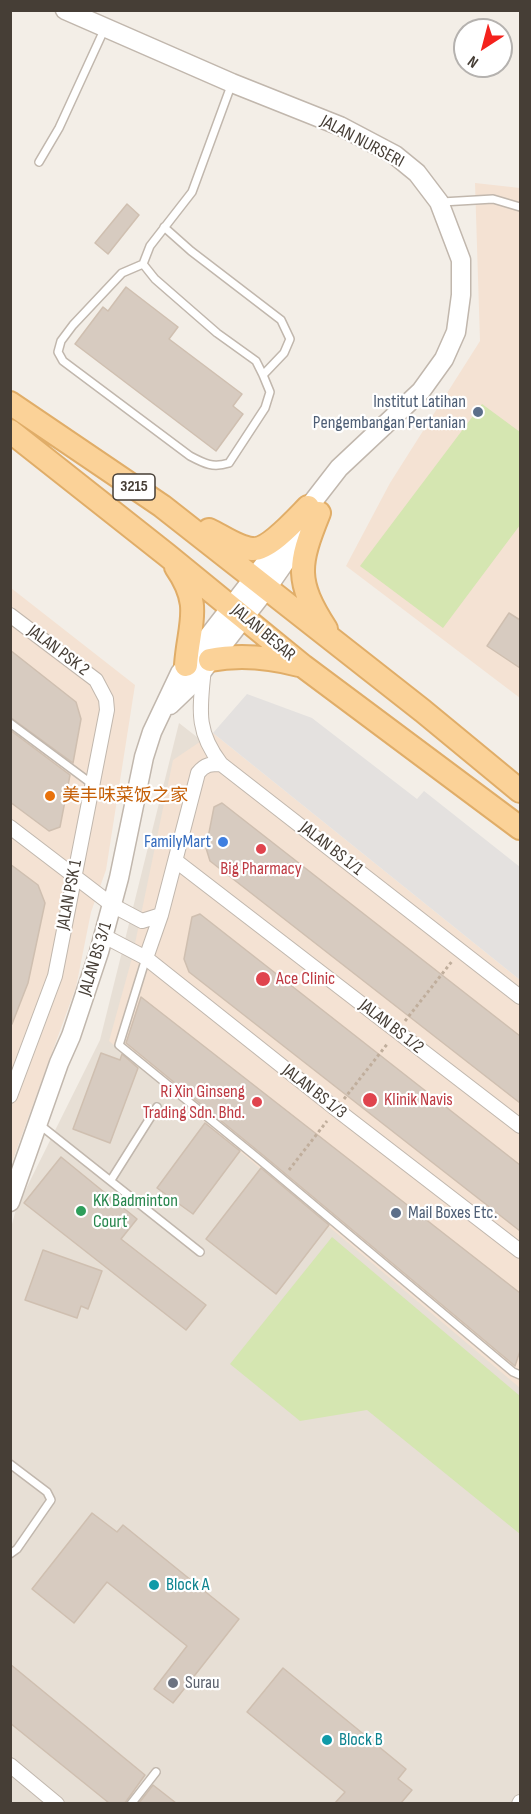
<!DOCTYPE html>
<html>
<head>
<meta charset="utf-8">
<style>
  body { margin:0 }
  #map { position:relative; width:531px; height:1814px; overflow:hidden; background:#f3eee7; font-family:"Sofia Sans Condensed",sans-serif }
  canvas { display:block }
  .frame { position:absolute; inset:0; border:12px solid #463e36; pointer-events:none }
  .north { position:absolute; left:453px; top:18px; width:60px; height:60px; box-sizing:border-box; background:#fff; border:2px solid #b5b2af; border-radius:50%; rotate:216deg; font-size:16px; font-weight:700; line-height:24px; text-align:center; color:#463e36 }
  .north::after { content:''; display:block; margin:auto; width:21px; height:27px; background:#f4221d; clip-path:polygon(50% 0,100% 100%,50% 72%,0 100%) }
</style>
</head>
<body>
<div id="map">
<canvas width="531" height="1814"></canvas>
<div class="frame"></div>
<div class="north">N</div>
</div>
<script>
const ctx = document.querySelector('canvas').getContext('2d');
ctx.lineJoin = 'round';
function fillPath(path, color) { ctx.fillStyle = color; ctx.fill(path, 'evenodd'); }
function trace(path, color, width, dash) { ctx.strokeStyle = color; ctx.lineWidth = width; ctx.lineCap = dash ? 'butt' : 'round'; ctx.setLineDash(dash || []); ctx.stroke(path); }
function drawText(font, color, halo, rows, align = 'center') {
  ctx.font = font + ' "Sofia Sans Condensed","Noto Sans SC",sans-serif'; ctx.lineWidth = 4.5; ctx.setLineDash([]); ctx.textBaseline = 'middle'; ctx.strokeStyle = halo; ctx.fillStyle = color; for (const [text, x, y, turn = 0] of rows) {
    ctx.save(); ctx.translate(x, y); ctx.rotate((+turn || 0) * Math.PI / 180); ctx.textAlign = isNaN(turn) ? turn : align; if (halo) ctx.strokeText(text, 0, 0); ctx.fillText(text, 0, 0); ctx.restore();
  }
}
fillPath(new Path2D(`
  M179,723L520,989V1803L11,1804V1228L16,1209L100,1040Z`), '#e7dfd5');
fillPath(new Path2D(`
  M475,183L520,188V698L346,566L390,483L480,341Z
  M11,588L135,685L106,870L91,912L76,987L11,1165Z
  M213,733L520,980V1388L109,1041L132,958L173,760Z`), '#f4e2d3');
fillPath(new Path2D(`
  M482,404L520,432V525L443,628L360,566Z
  M332,1237L520,1396V1534L367,1410L300,1421L230,1364Z`), '#d5e6b1');
fillPath(new Path2D(`
  M247,694L312,718L417,799L424,791L520,867V980L213,733Z`), '#e4e1df');
const building = new Path2D(`
  M127,204L139,215L108,254L95,243Z
  M126,287L178,327L169,339L242,394L233,406L243,414L216,451L75,344L103,307L108,311Z
  M509,613L520,620V668L487,646Z
  M10,650L76,702L81,719L73,763L10,717Z
  M10,730L70,775L60,827L49,831L10,802Z
  M222,803L520,1036V1103L210,861L206,848L214,807Z
  M10,864L38,885L45,903L28,983L12,1024Z
  M200,914L520,1165V1231L189,972L184,959L192,917Z
  M141,997L520,1293V1351L515,1366L264,1156L126,1043Z
  M101,1053L120,1060L122,1054L138,1068L110,1143L73,1129Z
  M205,1123L240,1151L193,1214L157,1188Z
  M61,1157L137,1219L121,1239L206,1305L186,1330L24,1203Z
  M261,1168L329,1225L276,1294L206,1239Z
  M43,1250L102,1271L88,1309L81,1306L77,1318L25,1300Z
  M92,1513L117,1532L123,1525L239,1619L173,1703L154,1689L187,1646L107,1582L74,1623L32,1589Z
  M10,1664L145,1775L125,1803H109L10,1723Z
  M283,1668L406,1769L398,1779L412,1790L401,1803H335L345,1792L247,1712Z
  M153,1785L176,1803H139Z`);
fillPath(building, '#d7cbc0');
trace(building, '#cfbfb0', 1.5);
const service = new Path2D(`
  M39,162L59,128L104,30
  M442,202L493,199L520,207
  M164,227L191,251L281,320L290,339L284,353L263,375
  M143,264L122,273L73,325L61,341L58,352L63,361L190,456C205,464 213,468 229,463L265,408L270,392L263,375L256,361L217,333L155,279L143,264L150,246L192,192L232,83
  M10,723L92,784
  M146,958L119,1045L260,1160L513,1372L520,1375
  M40,1125L200,1252
  M111,1180L157,1107
  M10,1464L47,1492L51,1500L17,1549L10,1554
  M131,1804L156,1772`);
const minor = new Path2D(`
  M10,615L96,680L106,699L107,710L55,976L10,1096
  M204,668C200,709 195,730 221,764L520,997
  M221,764C211,764 205,764 198,773L161,915L146,958L336,1109L520,1251
  M10,827L112,905L142,921L161,915
  M176,861L520,1126
  M104,936L146,958
  M10,1765L57,1804
  M519,1804L520,1802`);
const tertiary = new Path2D(`
  M170,705L193,683L267,588L308,529
  M10,1202L59,1063L71,1036L99,952L119,878L144,757L152,732L180,673L339,468L421,391L444,359L456,332L461,295V260L439,202L417,173L395,155L340,126L232,83L65,10`);
const primary = new Path2D(`
  M10,403L162,506L423,711L520,791
  M10,431L167,555L303,666L520,828
  M319,513C298,565 295,581 326,629
  M209,530C222,536 238,548 252,549C268,551 297,518 308,507
  M176,567C203,606 189,623 186,665
  M210,660C241,654 269,657 299,665`);
trace(service, '#c1b7ad', 10);
trace(minor, '#c1b7ad', 16);
trace(tertiary, '#c1b7ad', 21);
trace(primary, '#e0ad68', 26);
trace(new Path2D(`
  M405,1021L453,960
  M344,1099L388,1043
  M289,1170L327,1121`), '#c0ae9c', 3, [3, 3]);
trace(service, '#fff', 7);
trace(minor, '#fff', 14);
trace(tertiary, '#fff', 18);
trace(primary, '#fbd298', 22);
for (const [x, y, r, color] of [
  [478,412,6,"#5c6f8a"],
  [50,796,6,"#e8710a"],
  [223,842,6,"#3f7fe0"],
  [261,849,6,"#e0444e"],
  [263,979,8,"#e0444e"],
  [370,1100,8,"#e0444e"],
  [257,1102,6,"#e0444e"],
  [81,1211,6,"#2e9e5b"],
  [396,1213,6,"#5c6f8a"],
  [154,1585,6,"#0f9aa8"],
  [173,1683,6,"#6b7280"],
  [327,1740,6,"#0f9aa8"]
]) { const dot = new Path2D(); dot.arc(x, y, r, 0, 2 * Math.PI); ctx.fillStyle = color; ctx.fill(dot); trace(dot, '#fff', 2); }
for (const [x, y, w] of [
  [134,487,42]
]) { const box = new Path2D(); box.roundRect(x - w / 2, y - 13, w, 26, 4.5); ctx.fillStyle = '#fff'; ctx.fill(box); trace(box, '#463e36', 1.5); }
drawText('bold 16px', '#463e36', null, [
  ["3215",134,487]
]);
drawText('18px', '#463e36', '#fff', [
  ["JALAN NURSERI",362,142,28],
  ["JALAN BESAR",263,633,40],
  ["JALAN PSK 2",58,651,37],
  ["JALAN BS 1/1",331,849,38],
  ["JALAN PSK 1",70,895,-79],
  ["JALAN BS 3/1",96,959,-73],
  ["JALAN BS 1/2",391,1027,38],
  ["JALAN BS 1/3",314,1092,38]
]);
drawText('18px', '#4e5e75', '#fff', [
  ["Institut Latihan",466,402],
  ["Pengembangan Pertanian",466,423],
  ["Mail Boxes Etc.",408,1213,"left"]
], 'right');
drawText('18px', '#c56008', '#fff', [
  ["美丰味菜饭之家",62,796]
], 'left');
drawText('18px', '#366cbe', '#fff', [
  ["FamilyMart",211,842]
], 'right');
drawText('18px', '#be3a42', '#fff', [
  ["Big Pharmacy",261,869,"center"],
  ["Ace Clinic",276,979],
  ["Ri Xin Ginseng",245,1092,"right"],
  ["Trading Sdn. Bhd.",245,1113,"right"],
  ["Klinik Navis",384,1100]
], 'left');
drawText('18px', '#27864d', '#fff', [
  ["KK Badminton",93,1201],
  ["Court",93,1222]
], 'left');
drawText('18px', '#0d838f', '#fff', [
  ["Block A",166,1585],
  ["Block B",339,1740]
], 'left');
drawText('18px', '#5b616d', '#fff', [
  ["Surau",185,1683]
], 'left');
</script>
</body>
</html>
